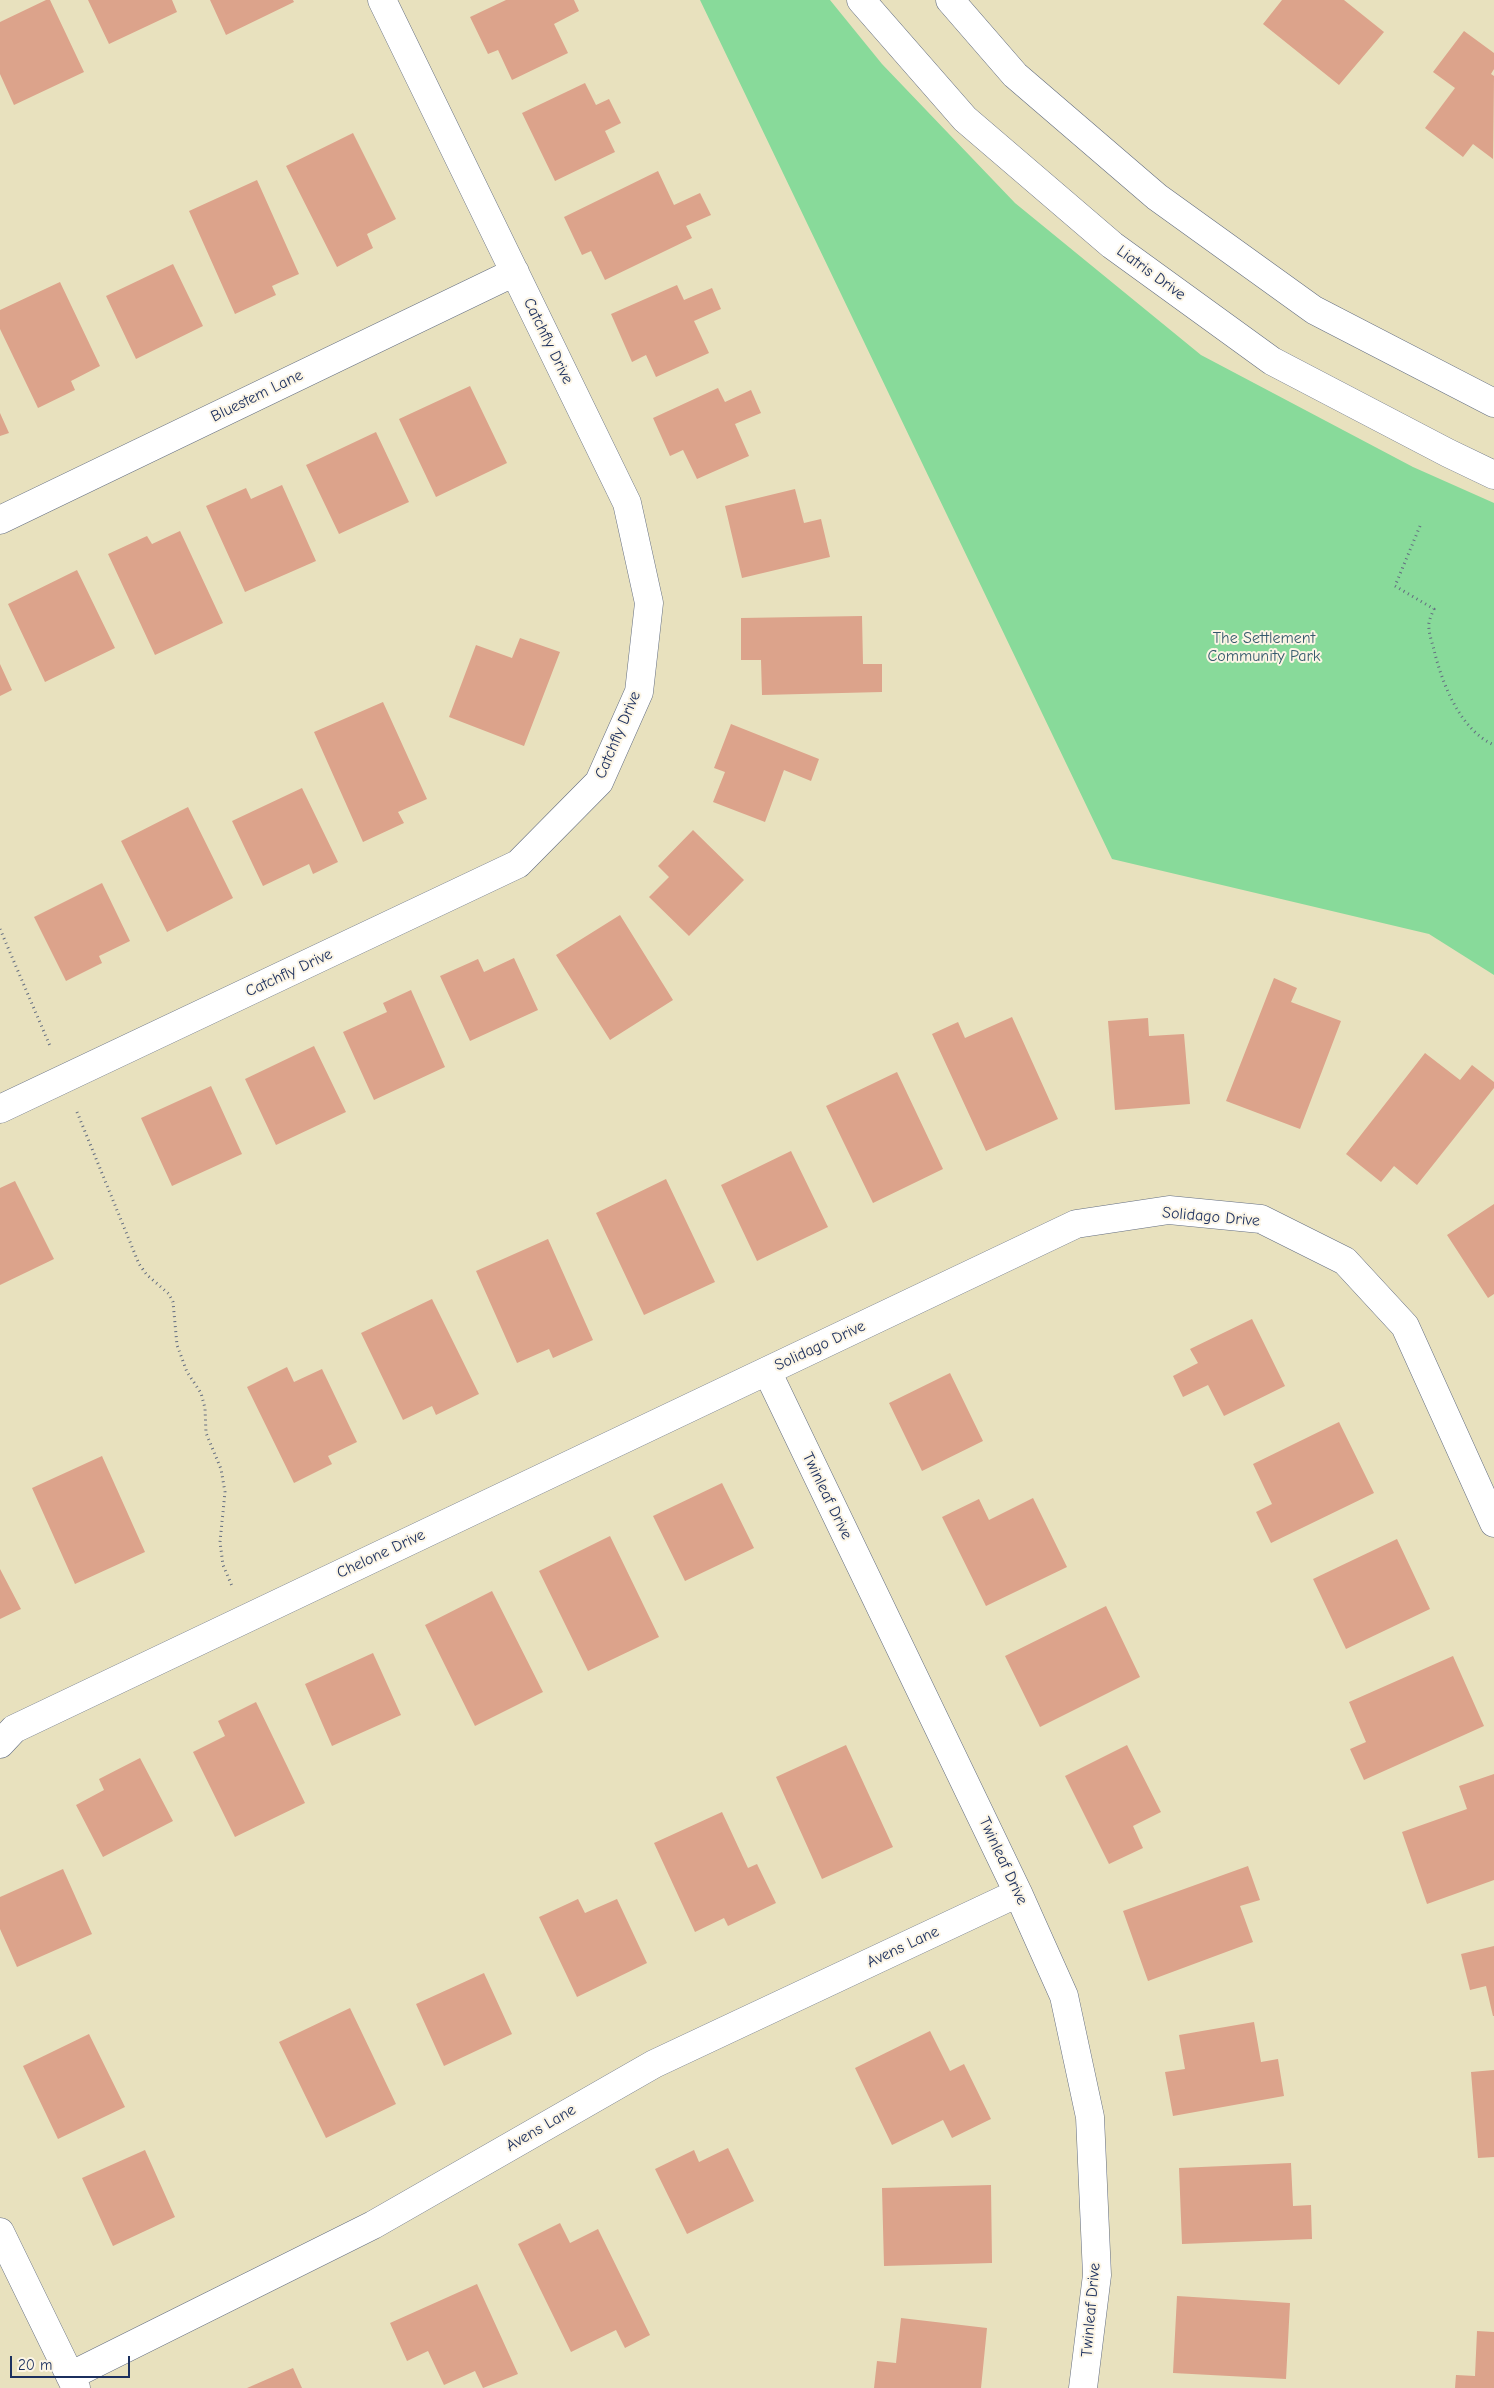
<!DOCTYPE html>
<html>
<head>
<meta charset="utf-8">
<style>
  body { margin:0 }
  #map { position:relative; width:1494px; height:2388px; overflow:hidden; background:#e8e1be; font-family:"Comic Neue",sans-serif }
  canvas { display:block }
  .scale { position:absolute; left:10px; top:2356px; width:120px; height:22px; box-sizing:border-box; border:2px solid #1b2f5e; border-top:0; padding-left:6px; font-size:15px; line-height:18px; white-space:nowrap; color:#1b2f5e; -webkit-text-stroke:4px #fcf5e5; paint-order:stroke }
</style>
</head>
<body>
<div id="map">
<canvas width="1494" height="2388"></canvas>
<div class="scale">20 m</div>
</div>
<script>
const ctx = document.querySelector('canvas').getContext('2d');
ctx.lineJoin = 'round';
function fillPath(path, color) { ctx.fillStyle = color; ctx.fill(path, 'evenodd'); }
function trace(path, color, width, dash) { ctx.strokeStyle = color; ctx.lineWidth = width; ctx.lineCap = dash ? 'butt' : 'round'; ctx.setLineDash(dash || []); ctx.stroke(path); }
function drawText(font, color, halo, rows, align = 'center') {
  ctx.font = font + ' "Comic Neue",sans-serif'; ctx.lineWidth = 4; ctx.setLineDash([]); ctx.textBaseline = 'middle'; ctx.strokeStyle = halo; ctx.fillStyle = color; for (const [text, x, y, turn = 0] of rows) {
    ctx.save(); ctx.translate(x, y); ctx.rotate((+turn || 0) * Math.PI / 180); ctx.textAlign = isNaN(turn) ? turn : align; if (halo) ctx.strokeText(text, 0, 0); ctx.fillText(text, 0, 0); ctx.restore();
  }
}
fillPath(new Path2D(`
  M700,0H830L882,64L1015,203L1201,355L1413,467L1494,503V975L1429,934L1112,859Z`), '#88da9a');
fillPath(new Path2D(`
  M46,0H50L84,72L14,105L0,74V22Z
  M88,0H172L177,12L109,44Z
  M210,0H293L294,2L226,35Z
  M506,0H574L579,11L554,24L568,53L512,80L498,50L488,54L470,17Z
  M1282,0H1344L1384,32L1339,85L1263,24Z
  M1464,31L1494,53V69L1491,74L1494,76L1493,159L1473,144L1463,157L1425,128L1455,88L1433,72Z
  M585,83L596,105L609,99L621,123L605,131L615,152L555,181L522,113Z
  M353,133L396,219L367,234L373,248L337,267L286,166Z
  M658,171L674,205L700,193L711,215L686,226L692,238L605,280L591,251L582,255L564,217Z
  M257,180L299,274L272,286L276,295L235,314L189,211Z
  M173,264L203,326L136,359L106,296Z
  M60,282L100,366L71,381L75,390L38,408L0,329V310Z
  M677,285L684,300L712,288L721,309L694,321L709,353L656,377L646,355L632,362L611,314Z
  M470,386L507,463L436,497L399,419Z
  M718,388L725,402L751,390L761,413L735,424L749,456L697,479L683,450L670,456L653,418Z
  M0,413L9,433L0,436Z
  M376,432L409,502L339,534L306,465Z
  M282,485L316,561L245,592L206,506L246,488L251,499Z
  M795,489L804,523L821,519L830,557L742,578L725,506Z
  M180,531L223,623L155,655L108,554L147,536L152,544Z
  M77,570L115,648L45,682L8,604Z
  M862,616L863,664H882V692L762,695L761,660H741V618Z
  M520,638L560,652L524,746L449,717L476,645L512,658Z
  M0,664L12,690L0,696Z
  M383,702L427,799L398,812L404,823L363,842L314,732Z
  M731,724L819,759L811,781L784,770L765,822L713,802L725,772L714,768Z
  M302,788L338,862L313,874L309,864L263,886L232,821Z
  M188,807L233,898L167,932L121,841Z
  M693,830L744,880L689,936L649,897L669,877L658,866Z
  M102,883L130,941L99,956L102,963L66,981L34,917Z
  M620,915L673,1000L610,1040L556,955Z
  M514,958L538,1010L470,1041L440,976L478,959L484,972Z
  M1274,978L1297,988L1291,1002L1341,1021L1300,1129L1226,1101Z
  M411,990L445,1067L374,1100L343,1032L387,1012L383,1003Z
  M1012,1017L1058,1119L986,1151L932,1034L958,1022L965,1038Z
  M1148,1018L1149,1036L1184,1034L1190,1104L1115,1110L1108,1021Z
  M314,1046L346,1112L276,1145L245,1079Z
  M1425,1053L1460,1080L1472,1065L1494,1082V1088L1417,1185L1394,1166L1381,1182L1346,1154Z
  M897,1072L943,1169L873,1203L826,1106Z
  M211,1086L242,1154L172,1186L141,1118Z
  M791,1151L828,1227L757,1261L721,1185Z
  M666,1179L715,1282L644,1315L596,1213Z
  M15,1181L54,1259L0,1285V1188Z
  M1494,1204V1294L1488,1298L1447,1235Z
  M548,1239L593,1340L553,1358L549,1349L517,1363L476,1271Z
  M432,1299L479,1394L436,1415L432,1406L403,1420L361,1333Z
  M1252,1319L1285,1386L1224,1416L1208,1385L1183,1397L1173,1376L1198,1363L1190,1349Z
  M287,1367L294,1382L322,1369L357,1442L328,1456L332,1464L294,1483L247,1387Z
  M950,1373L983,1441L922,1471L889,1403Z
  M1339,1422L1374,1493L1271,1543L1256,1512L1272,1504L1253,1464Z
  M102,1456L145,1552L75,1584L32,1488Z
  M722,1483L754,1548L685,1581L653,1516Z
  M1033,1498L1067,1567L986,1606L942,1517L979,1499L989,1520Z
  M610,1536L659,1637L588,1671L539,1571Z
  M1397,1539L1430,1609L1346,1649L1313,1579Z
  M0,1569L21,1609L0,1619Z
  M492,1591L543,1692L475,1726L425,1625Z
  M1106,1606L1140,1677L1040,1727L1005,1656Z
  M373,1653L401,1715L332,1746L305,1684Z
  M1453,1656L1484,1726L1364,1780L1350,1749L1366,1742L1349,1702Z
  M256,1702L305,1803L235,1837L193,1752L225,1736L218,1721Z
  M846,1745L893,1847L822,1879L776,1777Z
  M1127,1745L1161,1812L1133,1826L1143,1848L1109,1864L1065,1776Z
  M140,1758L173,1821L103,1857L76,1805L104,1790L99,1779Z
  M1494,1774V1880L1427,1904L1402,1832L1467,1809L1459,1786Z
  M722,1812L748,1868L757,1864L776,1903L728,1926L724,1918L695,1932L654,1843Z
  M1248,1866L1260,1900L1240,1906L1253,1942L1148,1981L1123,1911Z
  M63,1869L92,1934L17,1967L0,1929V1897Z
  M578,1899L585,1913L617,1899L647,1963L577,1997L539,1917Z
  M1494,1946V2016H1493L1486,1986L1470,1990L1461,1954Z
  M484,1973L512,2034L444,2066L416,2004Z
  M350,2008L396,2104L326,2138L279,2042Z
  M1254,2022L1261,2062L1278,2059L1284,2096L1173,2116L1165,2072L1185,2069L1179,2035Z
  M930,2031L950,2071L964,2064L991,2119L952,2138L943,2120L892,2145L855,2068Z
  M89,2034L125,2107L58,2139L23,2066Z
  M1494,2070V2157L1478,2158L1471,2072Z
  M728,2148L754,2201L687,2234L655,2169L694,2150L699,2162Z
  M145,2150L175,2217L113,2246L82,2178Z
  M1291,2163L1293,2206L1311,2205L1312,2239L1182,2244L1179,2168Z
  M991,2185L992,2263L884,2266L882,2188Z
  M560,2223L570,2243L598,2229L650,2335L625,2348L616,2330L571,2352L518,2244Z
  M477,2284L518,2374L483,2388L475,2371L444,2385L428,2351L407,2361L390,2323Z
  M1177,2296L1290,2303L1286,2379L1173,2373Z
  M901,2318L987,2328L981,2388H874L877,2361L896,2363Z
  M1477,2331L1494,2332V2388H1455L1456,2375L1475,2376Z
  M293,2368L302,2388H247Z`), '#dca38b');
const street = new Path2D(`
  M861,0L965,119L1112,245L1272,361L1448,453L1494,475
  M950,0L1015,75L1157,197L1314,310L1494,403
  M0,520L515,272
  M0,1109L518,864L599,782L639,692L649,603L627,503L382,0
  M767,1371L1018,1893L1064,1996L1090,2117L1097,2275L1083,2388
  M0,1744L14,1729L1076,1224L1169,1210L1261,1219L1345,1261L1405,1326L1494,1523
  M0,2232L76,2388
  M70,2376L373,2225L654,2064L1018,1893`);
trace(street, '#636d80', 29);
trace(new Path2D(`
  M1420,526L1395,586L1434,609C1432,613 1430,618 1429,623C1428,632 1432,642 1434,650C1442,683 1460,730 1494,745
  M0,929L50,1046
  M77,1112L139,1264L147,1275L169,1294L173,1302L177,1345L187,1372L201,1393L205,1408L206,1433L221,1469L225,1492L220,1542L223,1565L232,1586`), '#636d80', 3, [1, 4]);
trace(street, '#fff', 28);
drawText('16px', '#1b2f5e', '#fcf5e5', [
  ["Liatris Drive",1151,273,36],
  ["Catchfly Drive",548,341,64],
  ["Bluestem Lane",257,396,-26],
  ["Catchfly Drive",618,735,-67],
  ["Catchfly Drive",289,973,-25],
  ["Solidago Drive",1211,1217,5],
  ["Solidago Drive",820,1346,-25],
  ["Twinleaf Drive",827,1496,64],
  ["Chelone Drive",381,1554,-25],
  ["Twinleaf Drive",1003,1861,65],
  ["Avens Lane",903,1947,-25],
  ["Avens Lane",541,2128,-30],
  ["Twinleaf Drive",1091,2310,-85]
]);
drawText('16px', '#365a6d', '#fcf5e5', [
  ["The Settlement",1264,638],
  ["Community Park",1264,656]
]);
</script>
</body>
</html>
